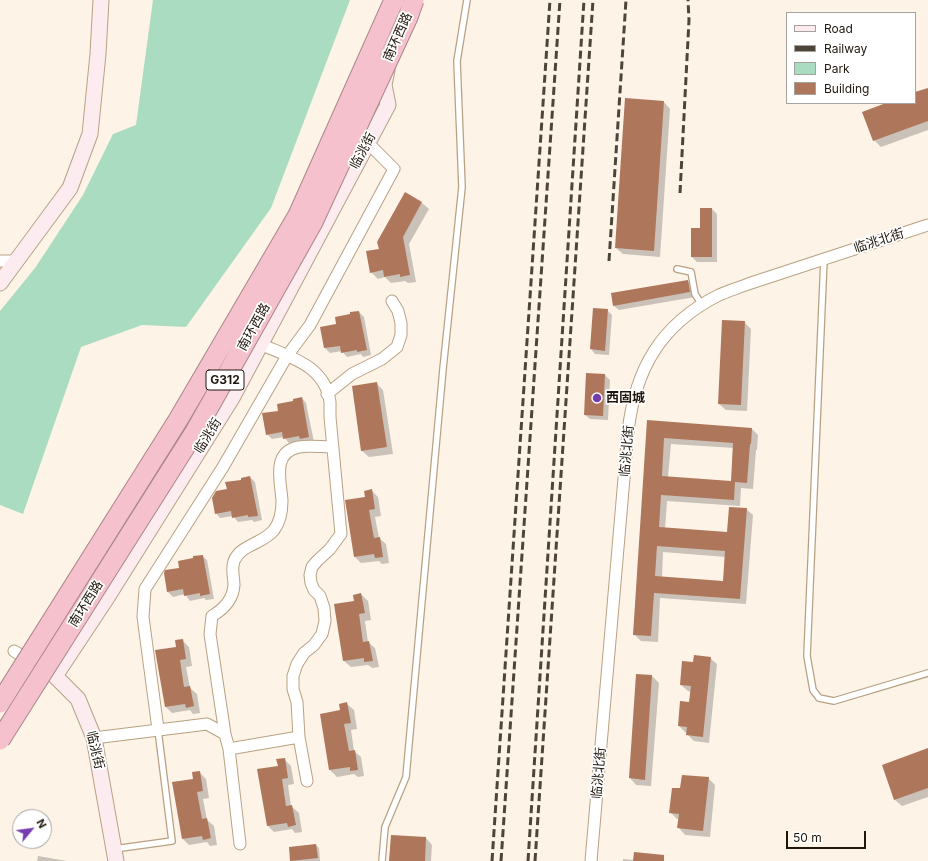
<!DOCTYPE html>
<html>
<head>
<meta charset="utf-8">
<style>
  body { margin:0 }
  #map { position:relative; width:928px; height:861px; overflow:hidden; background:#fdf3e6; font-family:Inter,sans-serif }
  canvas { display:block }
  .legend { position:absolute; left:786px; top:12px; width:130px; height:92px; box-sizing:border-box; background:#fff; border:1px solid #a6a29e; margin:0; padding:5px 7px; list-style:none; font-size:12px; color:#20170c }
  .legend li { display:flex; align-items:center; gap:8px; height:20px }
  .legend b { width:20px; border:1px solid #a6a29e }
  .north { position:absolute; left:12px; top:809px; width:40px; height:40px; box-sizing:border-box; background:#fff; border:1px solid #a6a29e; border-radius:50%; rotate:61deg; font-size:11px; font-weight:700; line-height:16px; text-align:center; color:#20170c }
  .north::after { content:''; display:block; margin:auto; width:14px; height:18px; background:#783cb1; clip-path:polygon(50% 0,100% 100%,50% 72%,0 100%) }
  .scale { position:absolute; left:786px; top:831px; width:80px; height:18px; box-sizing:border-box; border:2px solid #20170c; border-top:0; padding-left:5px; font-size:12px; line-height:14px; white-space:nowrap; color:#20170c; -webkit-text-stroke:3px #fff; paint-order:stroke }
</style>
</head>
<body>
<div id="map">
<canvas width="928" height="861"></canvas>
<ul class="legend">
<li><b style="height:5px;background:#fcecf0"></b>Road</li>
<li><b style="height:5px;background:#4e453a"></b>Railway</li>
<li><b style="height:11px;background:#aadcc1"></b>Park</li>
<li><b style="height:11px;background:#ae765b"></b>Building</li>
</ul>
<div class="north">N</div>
<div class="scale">50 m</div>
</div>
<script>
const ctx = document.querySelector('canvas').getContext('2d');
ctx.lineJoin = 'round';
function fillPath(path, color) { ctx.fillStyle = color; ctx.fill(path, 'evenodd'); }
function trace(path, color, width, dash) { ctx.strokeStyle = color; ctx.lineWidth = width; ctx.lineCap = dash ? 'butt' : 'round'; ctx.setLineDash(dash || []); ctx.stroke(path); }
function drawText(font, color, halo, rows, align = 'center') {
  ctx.font = font + ' Inter,"Noto Sans SC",sans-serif'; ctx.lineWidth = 3.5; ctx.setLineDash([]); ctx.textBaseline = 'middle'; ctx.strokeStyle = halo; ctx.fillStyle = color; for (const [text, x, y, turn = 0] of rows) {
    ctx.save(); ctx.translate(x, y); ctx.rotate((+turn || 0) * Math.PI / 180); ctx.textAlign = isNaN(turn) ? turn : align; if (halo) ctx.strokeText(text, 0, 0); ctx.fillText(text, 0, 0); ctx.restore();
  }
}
fillPath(new Path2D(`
  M153,0H350L271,208L186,327L142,325L81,347L23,514L0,505V311L35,268L83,195L113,134L136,125Z`), '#aadcc1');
fillPath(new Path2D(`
  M928,89V130L881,147L874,140L889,103H915V93Z
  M664,102L670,109L660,257L623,254L616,248Z
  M406,193L422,203L429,209L409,244L416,282L408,283L405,281L391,283L385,277L378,279L371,272Z
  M712,209L717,214V262H697L692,257L701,229Z
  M688,281L693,286L695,297L619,310L614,306Z
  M607,310L612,315L609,355L595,354L591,349Z
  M359,312L364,317L371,355L363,357L361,354L347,357L342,351L330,353L325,348L321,328L337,325Z
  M744,322L751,329L747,411L726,410L719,404Z
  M605,375L610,380L608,420L590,419L585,415Z
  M376,383L383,390L393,454L369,457L362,451Z
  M302,398L306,403L314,442L305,443L303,441L289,443L284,437L272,439L267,434L279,411L294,402Z
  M648,421L752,429L758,435L757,450H756L753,489L741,488L740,506L667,501L665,529L728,533L746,509L753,515L746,604L660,598L658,642L641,641L634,634ZM671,444L734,448L732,482L668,477ZM663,552L726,557L724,582L662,578Z
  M250,477L255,482L262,520L254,522L252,520L238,522L233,516L220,518L216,513L228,490L242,481Z
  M371,490L378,497L381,516L375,517L379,538L386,544L389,563L382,564L379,561L361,563L355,557L366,498Z
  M202,556L207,560L214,599L206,600L204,598L190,601L185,594L173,597L168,592L180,569Z
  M361,594L368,601L371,620L365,621L368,642L375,648L379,667L372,668L368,665L351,667L344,661L356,602Z
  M182,640L189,647L192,666L186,667L190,688L197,694L200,713L193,714L190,710L172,713L166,707L177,648Z
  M710,658L717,664L709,743L694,741L687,734V733L685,732L679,726L690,703L691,692L688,691L681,685L694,663Z
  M637,675L652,676L659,683L651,786L636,785L630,778Z
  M347,704L354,710L357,729L351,730L354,751L361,757L364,776L358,777L354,774L337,777L330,770L321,714L341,711Z
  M928,750V797L902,806L895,800Z
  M284,759L291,766L294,784L288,785L291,806L299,813L302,832L295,833L292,829L274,832L267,825L279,767Z
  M199,772L206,779L209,798L203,799L207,820L214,826L217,845L210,846L207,842L189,845L183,839L194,780Z
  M708,778L715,785L710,837L685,835L679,828V819H677L670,812L681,789Z
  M426,838L432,845L431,861H390Z
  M316,845L319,848L320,861H291L290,848Z
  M38,856L67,861H37Z
  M623,859L634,860L657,861H623Z`), '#0003');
fillPath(new Path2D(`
  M928,88V121L873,141L862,112L886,103H915V92Z
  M625,98L664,101L654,251L615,248Z
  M405,192L422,202L403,237L410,275L400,277V274L384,277L383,270L370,273L366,251L379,249L377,242Z
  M700,208H712V257H691V228H700Z
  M688,280L690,292L613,306L611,293Z
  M593,308L608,309L605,351L590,349Z
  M359,311L367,350L357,352V350L341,353L340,346L324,348L320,327L336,324L335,317L350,314V312Z
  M722,320L745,321L741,405L718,404Z
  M586,373L605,374L603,416L584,415Z
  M377,382L387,447L361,451L352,386Z
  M302,397L309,437L300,439L299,436L283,439L282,432L266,435L262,413L278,411L277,404L293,401V399Z
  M647,420L752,428L751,444H750L747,483L735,482L734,500L661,495L659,527L727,532L729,507L747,508L740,599L654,593L651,636L633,635ZM664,438L733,443L731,481L662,476ZM657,546L725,551L723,581L655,576Z
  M250,476L258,516L248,517V515L232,518L231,511L215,514L212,498L216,491L227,489L225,482L241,480V478Z
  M372,489L375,509L369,510L374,538L380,537L383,557L375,558L374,554L354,557L345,500L365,497L364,491Z
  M203,555L210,594L200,596V593L184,596L183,589L167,592L164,573L165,570L179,568L178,561L193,558V556Z
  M361,593L365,613L359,614L363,642L369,641L373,661L364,662V658L343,661L334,604L354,601L353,595Z
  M183,639L186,659L180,660L184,687L190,686L194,706L186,708L185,704L165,707L155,650L176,647L175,640Z
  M694,655L711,657L703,737L686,735L687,727L678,726L680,701L689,702L691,686L680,685L682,661L693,662Z
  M636,674L652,675L645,780L629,778Z
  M347,702L351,723L344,724L349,751L355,750L358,770L350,771V767L329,770L320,714L340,710L339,704Z
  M928,748V788L894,800L882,765Z
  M285,758L288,778L282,779L286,806L292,805L296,825L288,827L287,823L267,826L257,769L278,766L276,759Z
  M200,771L203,791L197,792L202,819L207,818L211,838L203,840L202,836L182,839L172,782L193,779L192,772Z
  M682,775L709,777L703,831L677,828L679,814L669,813L672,788H680Z
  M391,835L426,837L425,861H389Z
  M316,844L318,858L290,861L289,847Z
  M634,852L664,855V861H633Z`), '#ae765b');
const lane = new Path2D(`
  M824,259L807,656L813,690L819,698L834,701L928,673
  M677,269L691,272L695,294L702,305
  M114,849L172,841L158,730
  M382,861L385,827L406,777L443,369L462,187L457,61L467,0`);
const street = new Path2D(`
  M0,261H16
  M260,344C289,357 325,365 330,402C330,407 330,412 330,417L341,534L330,549L317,561L312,567L310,575L311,583L314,590L320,596L324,608L325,621L322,634L314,645L304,653L297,664L293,676V689L297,702L299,737L307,781
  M327,394L352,374L382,359L397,347L401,335V323L398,311L392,301
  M14,651L49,672
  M158,729L143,617L145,589L223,467L287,356L310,325L394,169L368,143
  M94,738L207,724L225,734
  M229,749L299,737
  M240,844L229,749L225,734L210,634L212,616C224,609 233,600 234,585C234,577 231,570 234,561C241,544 263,544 274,530C280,522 282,511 282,501C281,482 271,452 299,447C309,445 322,447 332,447
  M591,861L628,432C635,369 661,324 719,295C728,291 738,288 748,284L928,225`);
const secondary = new Path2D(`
  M0,283L70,188L90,134L98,54L101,0
  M116,861L94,738L78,699L55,676L108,596L232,398L388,105L384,85L387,70`);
trace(lane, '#b8a183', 8);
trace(street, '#b8a183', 13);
trace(secondary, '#b8a183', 17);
trace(lane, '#fff', 5.5);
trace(street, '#fff', 11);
trace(secondary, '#fcecf0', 15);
trace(new Path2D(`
  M680,193L689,20L688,0
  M609,261L626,0
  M492,861L550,0
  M501,861L560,0
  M528,861L584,0
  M535,861L593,0`), '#4e453a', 3, [8, 4]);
const highwayBridge = new Path2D(`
  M0,703L178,420L298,215L394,0
  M0,740L196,430L313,222L408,17L414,0`);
trace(highwayBridge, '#aa8689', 21, []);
trace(highwayBridge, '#f4c1cc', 19);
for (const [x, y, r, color] of [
  [597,398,5,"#783cb1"]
]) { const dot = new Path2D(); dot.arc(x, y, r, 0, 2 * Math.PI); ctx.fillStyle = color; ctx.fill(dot); trace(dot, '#fff', 1.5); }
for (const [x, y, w] of [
  [225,380,38]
]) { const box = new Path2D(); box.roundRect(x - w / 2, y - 10, w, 20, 3); ctx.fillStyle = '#fff'; ctx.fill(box); trace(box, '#20170c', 1); }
drawText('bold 12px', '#20170c', null, [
  ["G312",225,380]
]);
drawText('13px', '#20170c', '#fff', [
  ["南环西路",398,37,-66],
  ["临洮街",363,151,-62],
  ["临洮北街",879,241,-18],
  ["南环西路",254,327,-61],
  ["临洮街",208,436,-58],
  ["临洮北街",627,451,-85],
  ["南环西路",86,604,-58],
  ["临洮街",95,750,77],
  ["临洮北街",599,773,-85]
]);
drawText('bold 13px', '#20170c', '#fff', [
  ["西固城",606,398]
], 'left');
</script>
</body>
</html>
